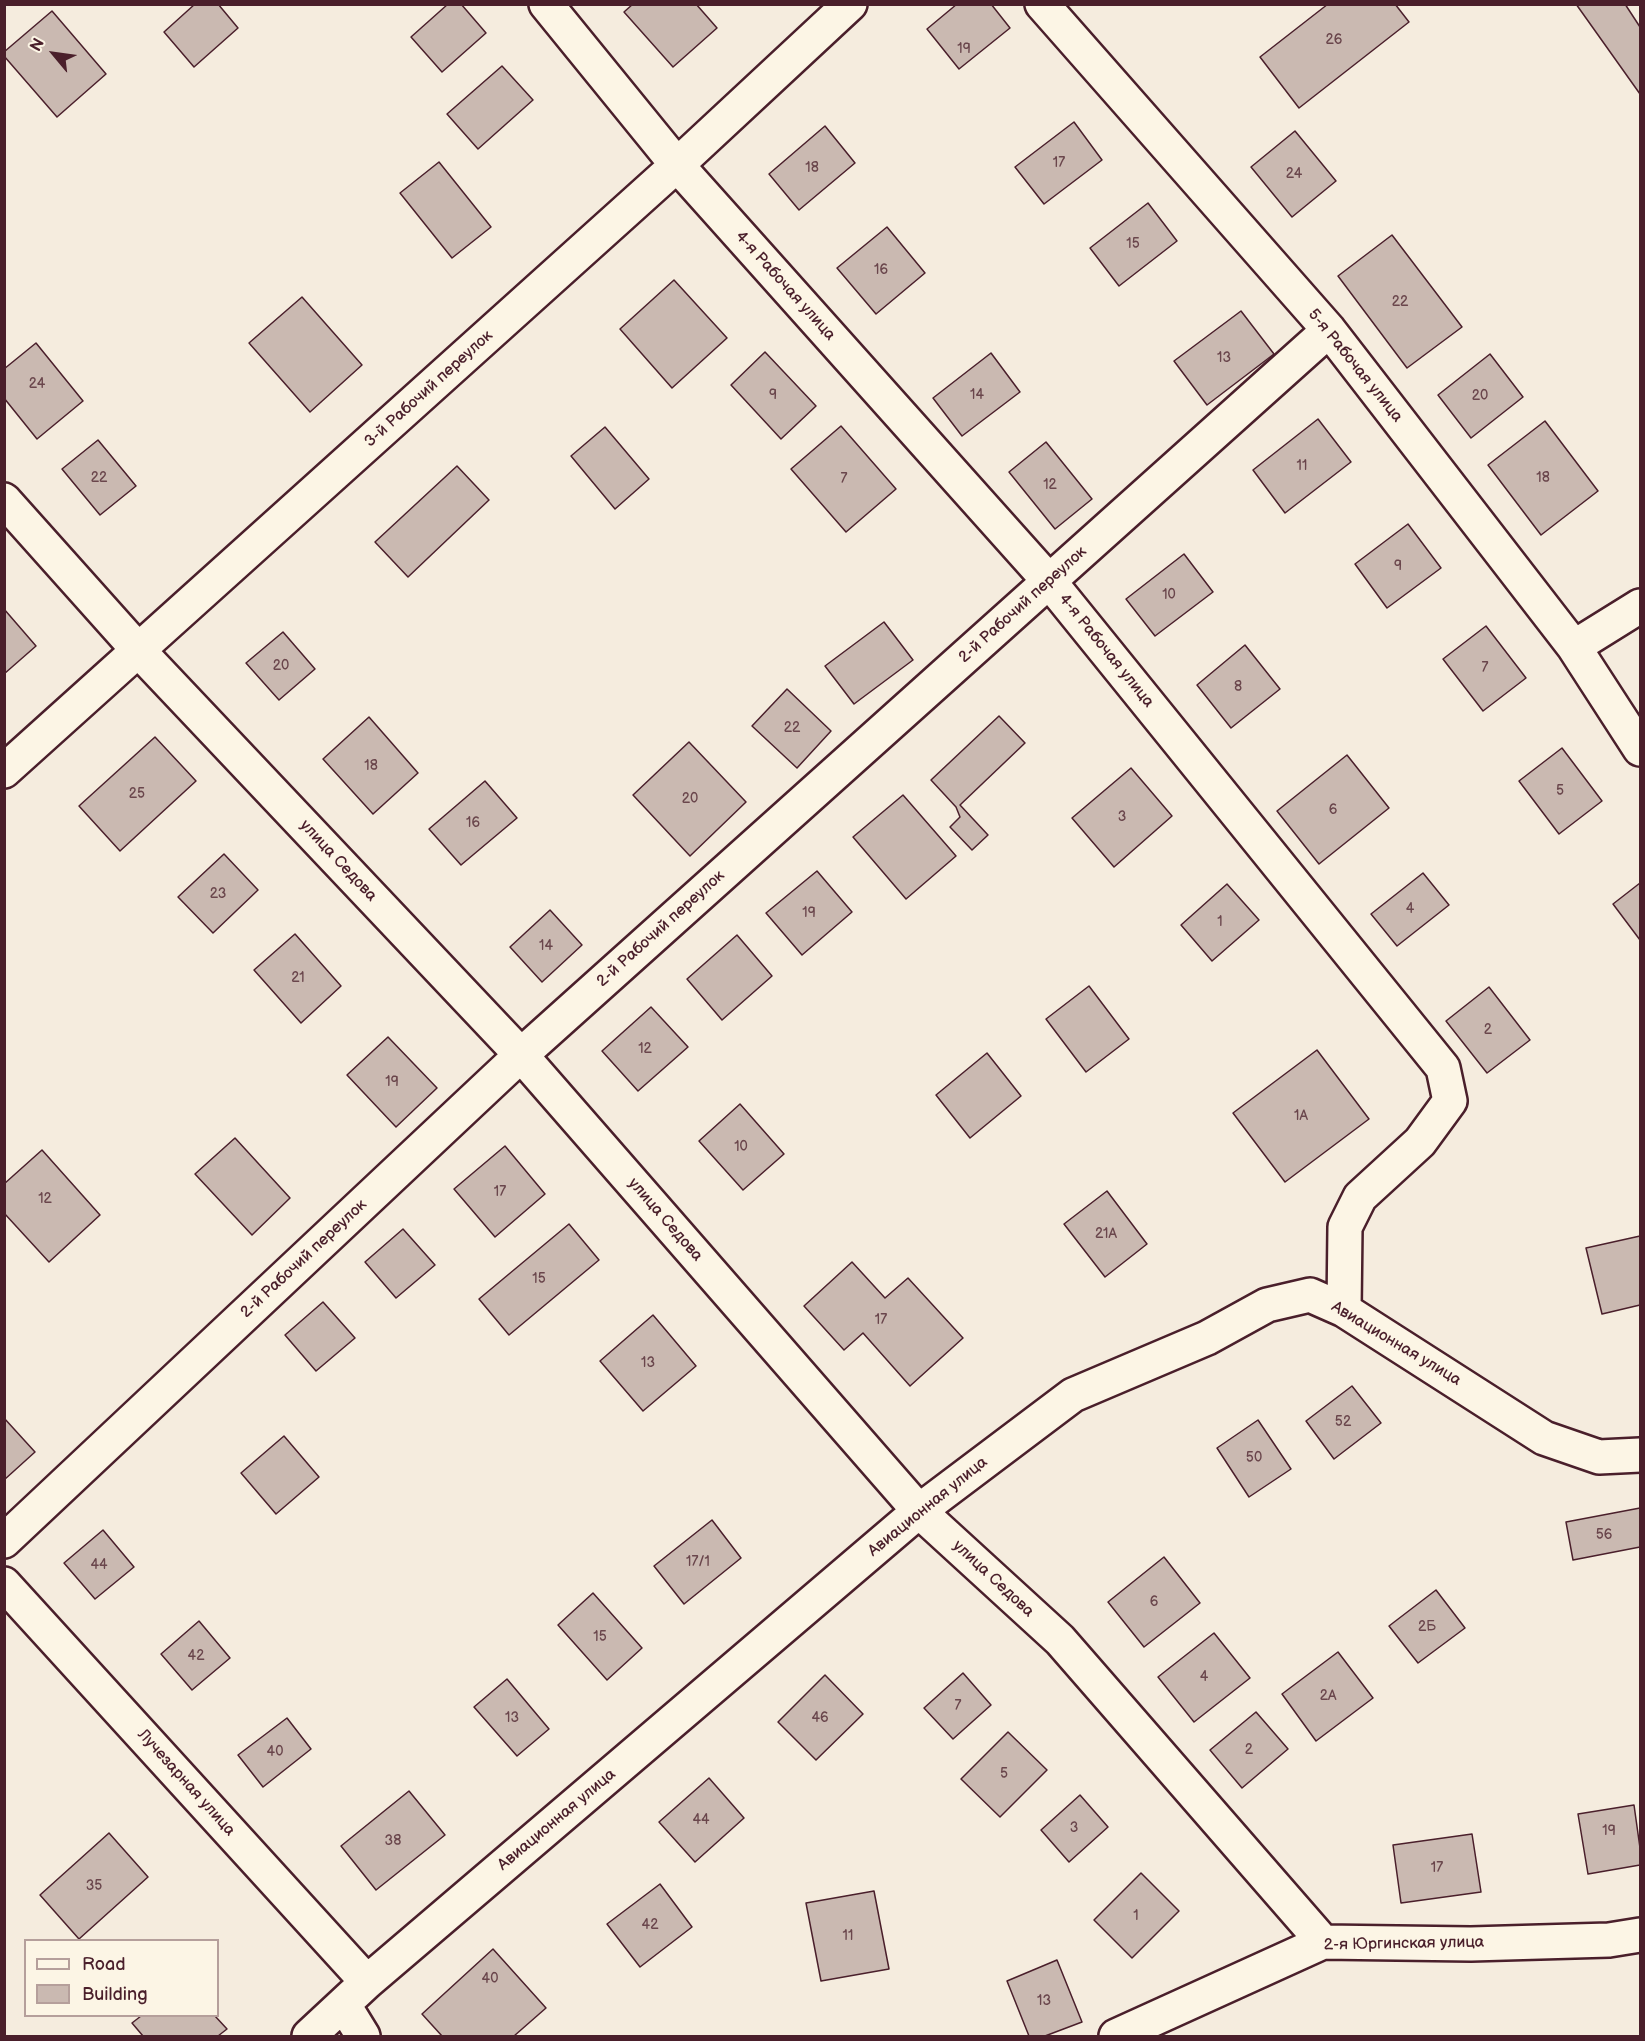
<!DOCTYPE html>
<html>
<head>
<meta charset="utf-8">
<style>
  body { margin:0 }
  #map { position:relative; width:1645px; height:2041px; overflow:hidden; background:#f5ecde; font-family:"Balsamiq Sans",sans-serif }
  canvas { display:block }
  .frame { position:absolute; inset:0; border:6px solid #4a1f2b; pointer-events:none }
  .legend { position:absolute; left:24px; top:1939px; width:195px; height:78px; box-sizing:border-box; background:#fcf5e5; border:2px solid #b59f9b; margin:0; padding:8px 10px; list-style:none; font-size:18px; color:#4a1f2b }
  .legend li { display:flex; align-items:center; gap:12px; height:30px }
  .legend b { width:30px; border:2px solid #b59f9b }
  .north { position:absolute; left:24px; top:24px; width:60px; height:60px; -webkit-text-stroke:4px #fcf5e5; paint-order:stroke; rotate:299deg; font-size:16px; font-weight:700; line-height:24px; text-align:center; color:#4a1f2b }
  .north::after { content:''; display:block; margin:auto; width:21px; height:27px; background:#4a1f2b; clip-path:polygon(50% 0,100% 100%,50% 72%,0 100%) }
</style>
</head>
<body>
<div id="map">
<canvas width="1645" height="2041"></canvas>
<div class="frame"></div>
<ul class="legend">
<li><b style="height:8px;background:#fcf5e5"></b>Road</li>
<li><b style="height:16px;background:#cab9b1"></b>Building</li>
</ul>
<div class="north">N</div>
</div>
<script>
const ctx = document.querySelector('canvas').getContext('2d');
ctx.lineJoin = 'round';
function fillPath(path, color) { ctx.fillStyle = color; ctx.fill(path, 'evenodd'); }
function trace(path, color, width, dash) { ctx.strokeStyle = color; ctx.lineWidth = width; ctx.lineCap = dash ? 'butt' : 'round'; ctx.setLineDash(dash || []); ctx.stroke(path); }
function drawText(font, color, halo, rows, align = 'center') {
  ctx.font = font + ' "Balsamiq Sans",sans-serif'; ctx.lineWidth = 4.5; ctx.setLineDash([]); ctx.textBaseline = 'middle'; ctx.strokeStyle = halo; ctx.fillStyle = color; for (const [text, x, y, turn = 0] of rows) {
    ctx.save(); ctx.translate(x, y); ctx.rotate((+turn || 0) * Math.PI / 180); ctx.textAlign = isNaN(turn) ? turn : align; if (halo) ctx.strokeText(text, 0, 0); ctx.fillText(text, 0, 0); ctx.restore();
  }
}
const building = new Path2D(`
  M195,4H218L238,28L194,67L164,32Z
  M448,4H461L486,33L442,72L411,37Z
  M633,4H696L717,28L673,67L624,12Z
  M957,4H991L1010,28L959,69L927,29Z
  M1328,4H1395L1409,22L1299,108L1260,57Z
  M1576,4H1625L1640,27V94Z
  M52,11L106,74L57,117L4,56V52Z
  M502,66L533,100L478,149L447,114Z
  M1074,122L1102,160L1044,204L1015,167Z
  M825,126L855,163L799,210L769,174Z
  M1295,131L1336,181L1292,217L1251,167Z
  M439,162L491,227L452,258L400,193Z
  M1148,203L1177,241L1119,286L1090,248Z
  M887,227L925,273L876,314L837,268Z
  M1392,235L1462,327L1407,368L1338,276Z
  M674,280L727,338L672,388L620,329Z
  M302,297L362,365L310,412L249,343Z
  M1241,311L1274,354L1207,405L1174,361Z
  M36,343L83,401L37,439L4,398V369Z
  M765,352L816,406L781,439L731,385Z
  M991,353L1020,392L962,436L933,398Z
  M1490,354L1523,397L1471,438L1438,395Z
  M1318,419L1351,462L1285,513L1253,470Z
  M1545,421L1598,491L1541,535L1488,465Z
  M841,426L896,489L846,532L791,469Z
  M605,427L649,479L615,509L571,456Z
  M98,440L136,486L100,515L62,469Z
  M1046,442L1092,499L1055,529L1009,472Z
  M457,466L489,500L408,577L375,542Z
  M1408,524L1441,568L1387,608L1355,564Z
  M1184,554L1213,592L1155,636L1126,599Z
  M4,609L36,646L4,674Z
  M884,622L913,660L854,704L825,666Z
  M1486,626L1526,678L1483,711L1443,659Z
  M283,632L315,669L279,700L246,663Z
  M1245,645L1280,689L1231,728L1197,685Z
  M787,689L831,731L797,768L752,726Z
  M999,716L1025,743L960,805L988,835L972,850L950,827L960,817L956,807L931,780Z
  M369,717L418,773L373,814L323,759Z
  M155,737L196,781L120,851L79,806Z
  M689,742L746,802L690,856L633,795Z
  M1562,748L1602,801L1559,834L1519,781Z
  M1347,755L1389,808L1319,864L1277,811Z
  M1131,768L1172,816L1114,867L1072,818Z
  M485,781L517,818L461,865L429,829Z
  M903,795L956,856L906,899L853,837Z
  M224,854L258,890L213,933L178,897Z
  M817,871L852,912L802,955L766,913Z
  M1423,873L1449,905L1397,946L1371,914Z
  M1640,883V940L1613,904Z
  M1227,884L1259,920L1212,961L1181,925Z
  M550,910L582,945L542,982L510,947Z
  M295,934L341,986L301,1023L254,970Z
  M737,935L772,976L722,1020L687,979Z
  M1089,986L1129,1039L1086,1072L1046,1019Z
  M1489,987L1530,1040L1487,1073L1446,1021Z
  M651,1007L688,1047L638,1091L602,1051Z
  M388,1037L437,1088L396,1127L347,1075Z
  M1317,1050L1369,1119L1285,1182L1233,1113Z
  M987,1053L1021,1096L970,1138L936,1095Z
  M740,1104L784,1154L743,1190L699,1141Z
  M235,1138L290,1198L252,1235L195,1174Z
  M505,1146L545,1194L495,1237L454,1189Z
  M42,1150L100,1215L49,1262L4,1213V1184Z
  M1107,1191L1147,1244L1105,1277L1064,1224Z
  M569,1224L599,1260L509,1335L479,1299Z
  M403,1229L435,1265L396,1298L365,1262Z
  M1640,1236V1305L1602,1314L1586,1248Z
  M852,1262L885,1298L908,1278L963,1338L910,1386L863,1333L844,1350L804,1306Z
  M323,1302L355,1338L316,1371L285,1335Z
  M653,1315L696,1366L643,1411L600,1361Z
  M1352,1386L1381,1423L1334,1459L1306,1421Z
  M4,1418L35,1452L4,1480Z
  M1258,1420L1291,1469L1249,1497L1217,1448Z
  M284,1436L319,1477L276,1514L241,1473Z
  M1640,1508V1547L1573,1560L1566,1522Z
  M712,1520L741,1558L684,1604L654,1566Z
  M103,1530L134,1567L95,1599L64,1563Z
  M1164,1557L1200,1603L1144,1647L1108,1602Z
  M1436,1590L1465,1628L1418,1663L1389,1626Z
  M593,1593L642,1648L607,1680L558,1625Z
  M199,1621L230,1658L192,1690L161,1654Z
  M1214,1633L1250,1678L1194,1722L1158,1677Z
  M1338,1652L1373,1698L1316,1741L1282,1694Z
  M963,1673L991,1705L953,1739L924,1708Z
  M825,1675L863,1714L816,1760L778,1722Z
  M507,1679L549,1729L517,1756L474,1707Z
  M1256,1712L1288,1749L1242,1788L1210,1750Z
  M287,1718L311,1749L263,1787L238,1755Z
  M1008,1732L1047,1770L1000,1817L961,1779Z
  M709,1778L744,1818L695,1862L659,1822Z
  M409,1791L445,1835L376,1890L341,1846Z
  M1080,1795L1108,1827L1069,1862L1041,1830Z
  M1634,1805L1640,1848V1865L1588,1874L1578,1814Z
  M109,1833L148,1877L79,1939L40,1895Z
  M1472,1834L1481,1892L1401,1903L1393,1845Z
  M1141,1873L1179,1911L1132,1958L1094,1920Z
  M660,1884L692,1927L640,1967L607,1924Z
  M874,1891L889,1969L821,1981L806,1903Z
  M493,1949L546,2008L514,2036H442L422,2014Z
  M1057,1960L1082,2022L1045,2036H1029L1007,1981Z
  M141,2016H215L227,2029L218,2036H143L132,2023Z`);
fillPath(building, '#cab9b1');
trace(building, '#4a1f2b', 1.5);
const minor = new Path2D(`
  M546,4L677,165L1049,581L1443,1068L1450,1101L1420,1142L1360,1197L1345,1227L1344,1310
  M1042,4L1329,330L1574,647L1640,749
  M4,500L139,651L521,1055L919,1511L1060,1640L1323,1942
  M1574,647L1640,606
  M4,771L677,165L850,4
  M4,1541L521,1055L1329,330
  M4,1584L367,1982
  M344,2005L363,2036
  M309,2036L367,1982L919,1511L1073,1395L1207,1338L1267,1305L1310,1295L1344,1310L1544,1438L1599,1457L1640,1455
  M1116,2036L1323,1942L1471,1944L1609,1940L1640,1935`);
trace(minor, '#4a1f2b', 38);
trace(minor, '#fcf5e5', 33);
drawText('14px', '#6a464c', null, [
  ["26",1334,40],
  ["19",964,49],
  ["17",1059,163],
  ["18",812,168],
  ["24",1294,174],
  ["15",1133,244],
  ["16",881,270],
  ["22",1400,302],
  ["13",1224,358],
  ["24",37,384],
  ["9",773,395],
  ["14",977,395],
  ["20",1480,396],
  ["11",1302,466],
  ["22",99,478],
  ["18",1543,478],
  ["7",844,479],
  ["12",1050,485],
  ["9",1398,566],
  ["10",1169,595],
  ["20",281,666],
  ["7",1485,668],
  ["8",1238,687],
  ["22",792,728],
  ["18",371,766],
  ["5",1560,791],
  ["25",137,794],
  ["20",690,799],
  ["6",1333,810],
  ["3",1122,817],
  ["16",473,823],
  ["23",218,894],
  ["4",1410,909],
  ["19",809,913],
  ["1",1220,922],
  ["14",546,946],
  ["21",298,978],
  ["2",1488,1030],
  ["12",645,1049],
  ["19",392,1082],
  ["1А",1301,1116],
  ["10",741,1147],
  ["17",500,1192],
  ["12",45,1199],
  ["21А",1106,1234],
  ["15",539,1279],
  ["17",881,1320],
  ["13",648,1363],
  ["52",1343,1422],
  ["50",1254,1458],
  ["56",1604,1535],
  ["17/1",698,1562],
  ["44",99,1565],
  ["6",1154,1602],
  ["2Б",1427,1627],
  ["15",600,1637],
  ["42",196,1656],
  ["4",1204,1677],
  ["2А",1328,1696],
  ["7",958,1706],
  ["13",512,1718],
  ["46",820,1718],
  ["2",1249,1750],
  ["40",275,1752],
  ["5",1004,1774],
  ["44",701,1820],
  ["3",1074,1828],
  ["19",1609,1831],
  ["38",393,1841],
  ["17",1437,1868],
  ["35",94,1886],
  ["1",1136,1916],
  ["42",650,1925],
  ["11",848,1936],
  ["40",490,1979],
  ["13",1044,2001]
]);
drawText('16px', '#4a1f2b', '#fcf5e5', [
  ["4-я Рабочая улица",785,286,48],
  ["5-я Рабочая улица",1355,366,51],
  ["3-й Рабочий переулок",429,389,-42],
  ["2-й Рабочий переулок",1023,605,-42],
  ["4-я Рабочая улица",1106,651,51],
  ["улица Седова",338,861,47],
  ["2-й Рабочий переулок",661,929,-42],
  ["улица Седова",665,1220,49],
  ["2-й Рабочий переулок",304,1259,-43],
  ["Авиационная улица",1396,1344,31],
  ["Авиационная улица",928,1507,-39],
  ["улица Седова",993,1579,43],
  ["Лучезарная улица",186,1783,48],
  ["Авиационная улица",557,1820,-40],
  ["2-я Юргинская улица",1404,1944,-1]
]);
</script>
</body>
</html>
